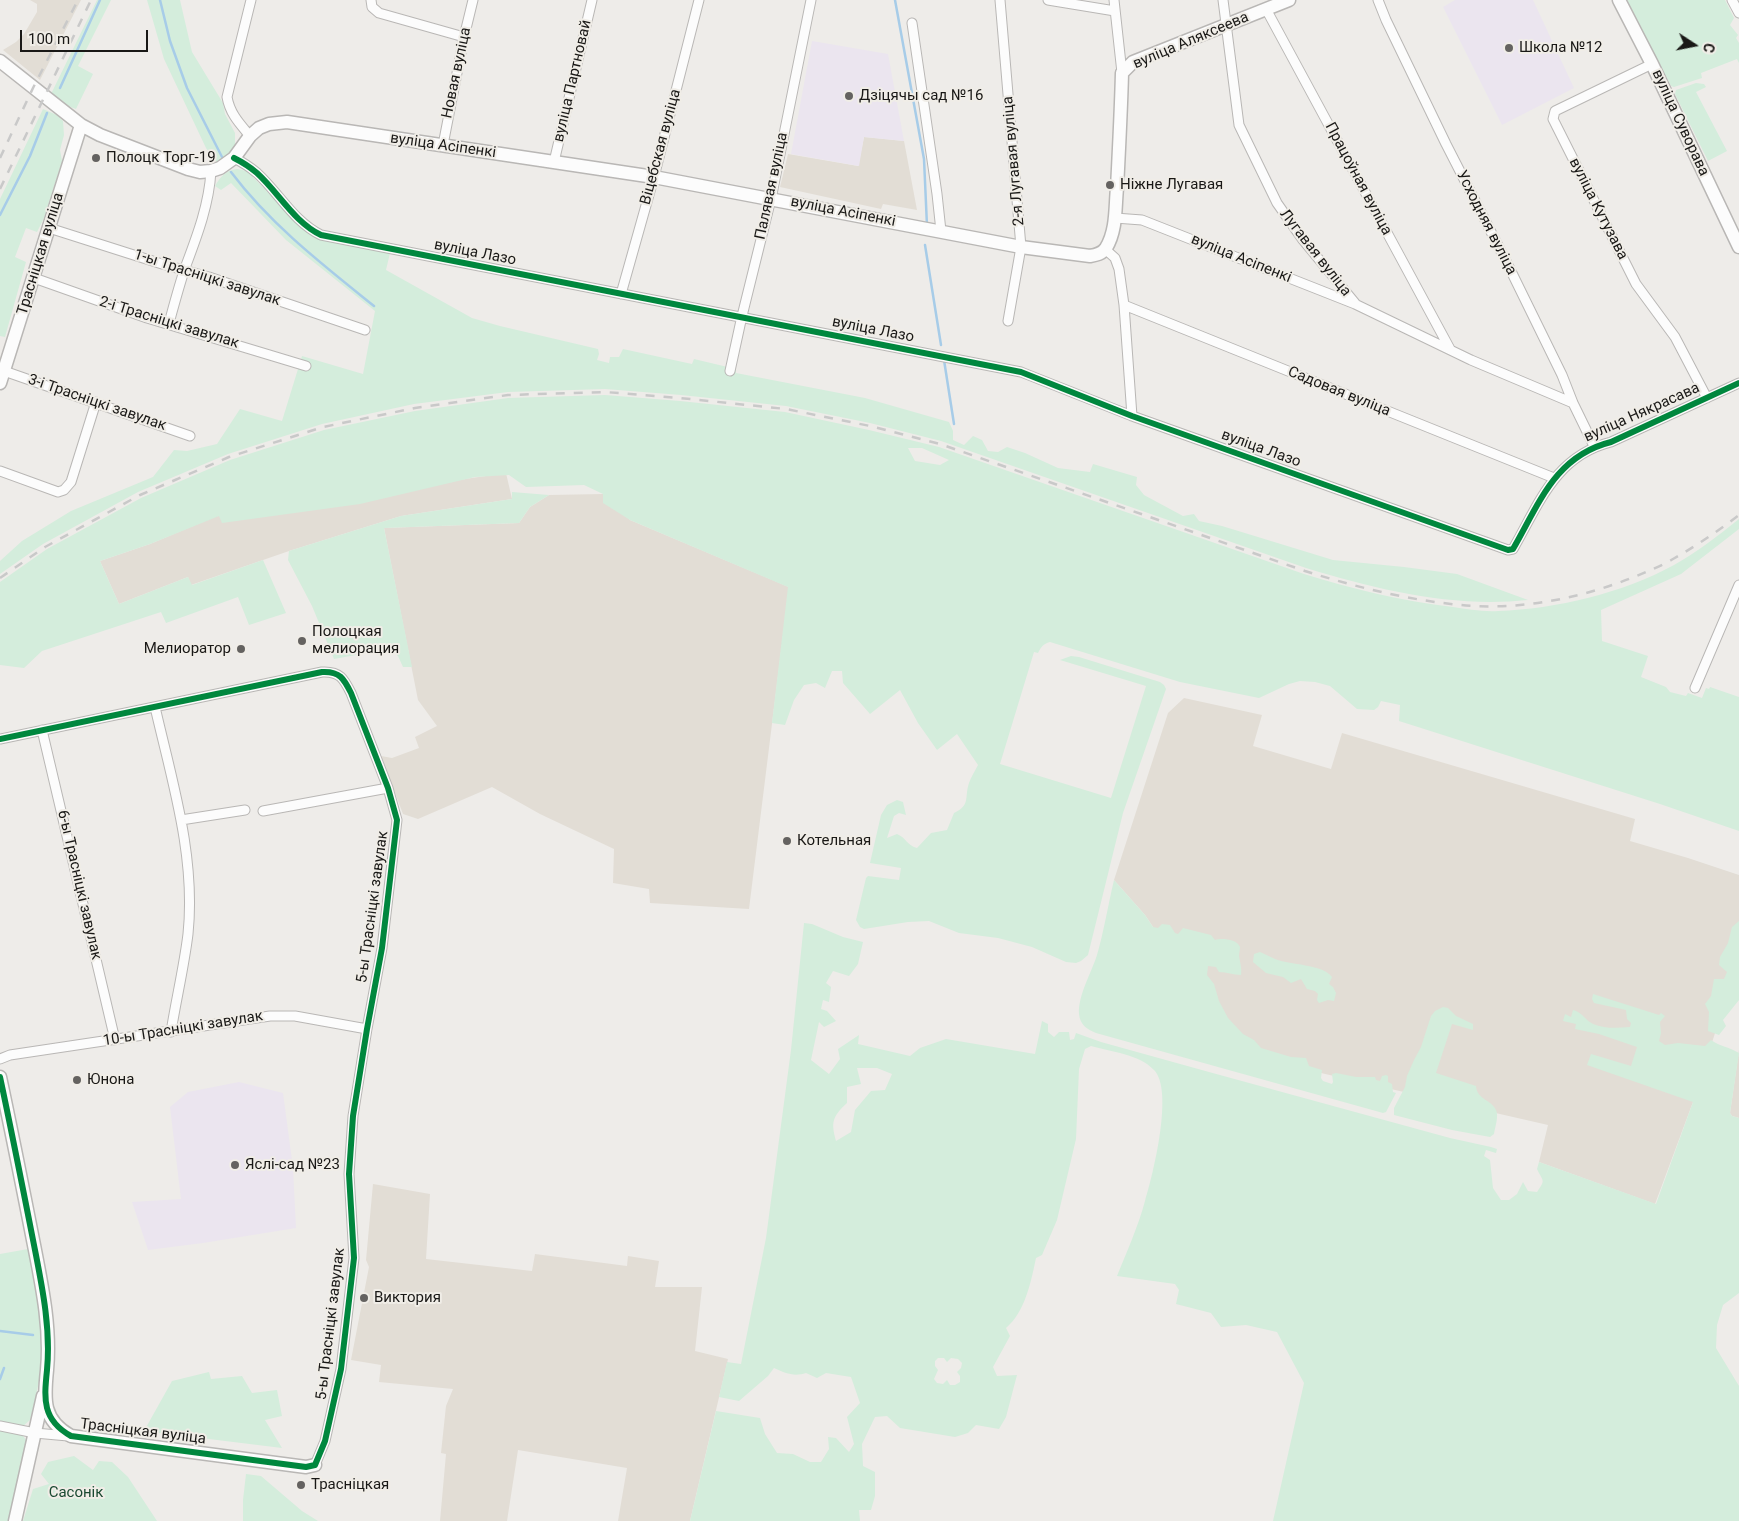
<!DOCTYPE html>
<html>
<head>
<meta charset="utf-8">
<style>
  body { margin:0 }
  #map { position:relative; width:1739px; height:1521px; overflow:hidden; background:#eeece9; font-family:Roboto,sans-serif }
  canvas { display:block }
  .north { position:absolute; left:1669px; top:20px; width:50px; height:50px; -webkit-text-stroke:4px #f0ede7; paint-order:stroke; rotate:101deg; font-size:14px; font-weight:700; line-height:20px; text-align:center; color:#191816 }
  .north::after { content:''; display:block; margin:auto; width:18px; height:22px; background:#191816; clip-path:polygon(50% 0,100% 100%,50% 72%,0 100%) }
  .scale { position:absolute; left:20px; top:30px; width:128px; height:22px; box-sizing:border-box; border:2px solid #191816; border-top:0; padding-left:6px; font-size:15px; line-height:18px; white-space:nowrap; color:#191816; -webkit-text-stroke:4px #f0ede7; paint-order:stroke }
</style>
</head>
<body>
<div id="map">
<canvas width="1739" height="1521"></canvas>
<div class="north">С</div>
<div class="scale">100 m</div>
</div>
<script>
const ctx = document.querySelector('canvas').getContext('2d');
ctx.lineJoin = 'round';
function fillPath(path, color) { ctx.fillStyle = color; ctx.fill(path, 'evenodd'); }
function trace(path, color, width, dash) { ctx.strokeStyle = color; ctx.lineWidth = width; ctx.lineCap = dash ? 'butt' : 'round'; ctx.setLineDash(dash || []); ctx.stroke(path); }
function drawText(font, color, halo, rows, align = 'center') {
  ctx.font = font + ' Roboto,sans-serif'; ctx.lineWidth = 4; ctx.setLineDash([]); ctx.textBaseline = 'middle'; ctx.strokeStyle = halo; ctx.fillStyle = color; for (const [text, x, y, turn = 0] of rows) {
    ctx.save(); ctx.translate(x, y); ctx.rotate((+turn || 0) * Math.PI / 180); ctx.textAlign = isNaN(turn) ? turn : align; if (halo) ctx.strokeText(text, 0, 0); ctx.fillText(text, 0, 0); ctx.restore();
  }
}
fillPath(new Path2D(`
  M30,0H81L40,80L3,50L16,42L24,34L37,12V4Z
  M864,137L904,141L917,210L883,204L881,209L780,187L788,154L858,166Z
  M506,473L512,499L401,516L289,551L191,585L188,577L119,604L100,561L150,544L219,515Z
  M603,494L630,520L789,587L749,909L650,903L649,889L613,883L614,849L540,814L492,787L418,819L403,814L381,756L392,758L419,748L415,737L437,726L418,700L384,528L519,523L530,507L549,495Z
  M1184,698L1262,715L1253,746L1331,769L1342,733L1635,819L1630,841L1688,858L1739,875V958L1693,1102L1655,1204L1539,1162L1548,1125L1238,1054L1145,915L1114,880L1168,713Z
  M1739,1050V1118L1732,1116L1730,1113Z
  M373,1184L430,1194L426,1259L532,1271L535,1254L627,1266L628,1256L659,1261L655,1287H702L695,1351L728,1359L690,1521H618L627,1468L518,1450L507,1521H440L446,1454L441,1453L446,1406L453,1389L379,1382L381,1365L351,1360L369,1267L366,1260Z`), '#e2ddd5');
fillPath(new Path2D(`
  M1455,0H1533L1574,88L1502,125L1443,7Z
  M812,41L888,54L904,141L864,137L859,166L791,154Z
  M239,1082L283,1093L293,1168L296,1228L203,1243L148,1250L132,1202L181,1199L170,1107L188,1092Z`), '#ebe5ef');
fillPath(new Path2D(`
  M97,0H111L78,66L93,74L76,109L65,105L51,94Z
  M147,0H180L192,52L223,103L225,114L235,133V145L229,155L216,162L206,148L164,59Z
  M1627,0H1725L1734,18L1730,25L1738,35L1736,38L1739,43V63L1737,59L1701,73L1702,78L1674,87L1671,86Z
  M1696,83L1704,84L1706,87L1696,92L1727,151L1708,161L1675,94L1676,90Z
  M43,109L57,115L63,121L64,135L60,150L62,161L44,218L37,232L26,228L15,257L26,262L5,337L0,336V199Z
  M237,169L247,171L287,212L320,238L390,253L386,270L472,318L500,326L598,349L599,354L597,360L609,363L610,357H619L623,349L692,364L694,359L736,369V373L865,398L949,422L953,431V440L964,445L973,436L982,440L988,451L998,452L1007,447L1025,453L1058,468L1090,472L1093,464L1137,477L1136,485L1144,495L1183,516L1194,514L1199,521L1222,526L1333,560L1404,567L1457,574L1528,600C1452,608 1379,590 1306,568L941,441L870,423L786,406L681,395L605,389L508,392L414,404L322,424L228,454L138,492L43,544L0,574V561L22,541L71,511L153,477L174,450L187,451L217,444L240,409L282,421L302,356L363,374L375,311L286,240L231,183L221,190L215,186C220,177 226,170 237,169Z
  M605,395L680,401L785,412L869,430L939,447L1304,574C1353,589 1402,601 1453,607C1467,609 1483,612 1498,611C1556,609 1623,593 1674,565C1697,552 1718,536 1739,519V529L1681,574L1601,610L1602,641L1648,656L1641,677L1666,687L1670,692L1686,696L1688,693L1702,698L1706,688L1709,689L1710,687L1739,697V831L1660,804L1399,721L1400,705L1381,701L1378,707L1374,710L1357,709L1330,686L1315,682L1300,681L1289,684L1259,698L1180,682L1050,642C1043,644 1041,647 1038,653L1034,652L1000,764L1111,798L1146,686L1060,660L1071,656L1079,657L1160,682L1164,685L1166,689L1123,813L1088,955L1081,961L1076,963L1066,962L1032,947L998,938L959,933L929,921L908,922L864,929L860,927L856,920L866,878L868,876L899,880L901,868L870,863L881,815L887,805L897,800L903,802L906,815L899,813L894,816L887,838L897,834C907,838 906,845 917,848L931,833L947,830L954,813C971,805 964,798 969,783C971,777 975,771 978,765L957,734L937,750L918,723L900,690L870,714L843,683L842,671H832L825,688L816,683L804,685L794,700L785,725L772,723L788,587L630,520L603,503V494L584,485L526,487L509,475L475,477L360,504L222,523L219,516L150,544L100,561L119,604L188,577L192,585L263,560L286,613L249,625L238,597L166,623L161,612L42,651L24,668L0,665V582L47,549L141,498L230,460L324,430L415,411L508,398ZM908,448H922L949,460L940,465L915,461Z
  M512,492L549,495L530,507L519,523L384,528L412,667H403L398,656L389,649L334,659L312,606L288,560L289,551L401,516L512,499Z
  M1114,880L1145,915L1153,927L1158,928L1162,924L1170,925L1175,933L1178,934L1183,928L1211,935L1215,940C1221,938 1237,939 1240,947C1240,950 1239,953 1239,956C1240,963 1242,967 1241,975C1233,975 1227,972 1219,972L1216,967L1208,966L1207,975L1214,984L1219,1001L1228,1018L1243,1034L1254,1040L1261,1048L1291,1057L1306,1058L1309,1066L1322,1070L1321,1078L1323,1081L1332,1084L1333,1082L1332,1074L1336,1073L1356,1077H1375L1376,1080L1380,1081L1382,1076L1386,1075L1388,1076V1082L1392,1084L1393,1092L1396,1093L1386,1112L1383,1113L1096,1033C1087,1029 1080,1025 1079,1014C1078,995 1091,974 1097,955C1104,931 1108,905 1114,880Z
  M1739,921V1000L1723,1020L1726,1026L1719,1035L1708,1031L1709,1012L1705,1004L1711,996L1714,979H1724L1727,972L1719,965L1720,957L1728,943L1732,927Z
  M804,923L812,924L843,937L863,942L858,964L849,976L833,971L826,983L831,987L829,1002L823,1000L821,1009L827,1011L836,1021L824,1027L819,1022L811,1060L829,1074L840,1059L838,1049L859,1035L858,1044L910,1056L920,1048L946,1039L1035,1054L1042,1021L1048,1024V1032L1054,1037L1059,1032H1069L1070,1040L1074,1039L1076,1033L1101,1042L1209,1072L1450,1138L1491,1147L1497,1149L1496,1153L1486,1150L1484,1156L1490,1160L1493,1188L1501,1200H1509L1517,1194L1523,1182L1528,1191L1537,1192C1546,1179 1543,1182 1537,1169L1539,1162L1656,1204L1693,1102L1587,1065L1591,1054L1631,1066L1637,1047L1599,1034L1575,1029L1576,1024L1563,1021L1565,1014L1571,1017L1573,1010C1582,1012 1585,1020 1593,1024C1605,1029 1618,1028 1630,1027L1631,1023L1627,1019L1626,1010L1594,1003L1592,999L1593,994L1659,1015L1661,1013L1665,1016L1660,1022L1661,1033L1659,1041L1665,1045L1678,1043L1705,1046L1711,1040C1719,1046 1729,1047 1739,1053L1730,1113L1732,1116L1739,1118V1293L1723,1305L1717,1325L1716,1348L1739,1386V1521H1273L1304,1383L1277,1332L1246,1325L1221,1327L1211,1313L1176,1304L1179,1290L1175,1284L1117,1276C1127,1251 1138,1227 1145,1201C1153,1175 1174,1090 1154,1070C1139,1054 1111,1052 1091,1046L1085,1049L1079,1069L1076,1139L1057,1220L1042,1255L1036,1258C1031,1282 1025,1312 1006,1328L1010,1336L993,1367L997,1376L1017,1375L1006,1417L999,1429L976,1425L968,1433L955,1437L900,1428L887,1416L875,1417L862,1444L863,1466L875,1472V1496L871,1510H859L860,1521H690L716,1411L760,1418L765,1434L777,1453L793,1454L810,1462H821L829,1449L828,1437L836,1438L849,1452L854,1444L847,1417L860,1403L851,1377L826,1373L817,1378L806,1373C794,1377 785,1373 774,1368L768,1376L739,1401L719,1397L727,1362L741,1364L766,1238L791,1050ZM857,1068H877L892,1074L885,1090L871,1091L855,1110L851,1132L836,1141C831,1122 832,1117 847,1103V1087L861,1084ZM938,1358H944L947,1362L951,1358L958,1359L962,1363L961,1368L957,1372L960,1376V1382L955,1385H950L947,1380L943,1384L937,1383L934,1379L938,1370L935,1366V1361Z
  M1260,952C1265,954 1270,957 1275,959C1289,965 1323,964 1332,977L1329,984L1333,987L1336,993L1334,1001L1328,1000L1319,1003L1317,1000L1318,994L1315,991L1307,989L1301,979L1291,983L1283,977L1266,973L1253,962L1254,954Z
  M1443,1007L1448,1008L1456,1016L1473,1024V1030L1452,1024L1436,1073L1476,1086C1477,1100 1491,1099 1496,1110C1499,1116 1495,1127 1494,1134L1490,1137L1452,1130L1394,1115V1108L1405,1087L1407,1076L1414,1060L1421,1047L1431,1016L1435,1011Z
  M28,1249C34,1280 44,1313 43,1344C43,1370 36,1395 30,1420L22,1427L0,1422V1254Z
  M209,1372L211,1379L242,1376L252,1393L277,1390L282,1416L265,1420L282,1448L144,1431L172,1381Z
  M0,1430L21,1433L26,1440L9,1521H0Z
  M74,1456L93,1470L99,1461L112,1462L128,1477L157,1521H23L33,1489L49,1484L41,1474L48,1462Z
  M246,1474L261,1476L302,1511L318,1521H243V1500Z`), '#d4eddc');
trace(new Path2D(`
  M160,0L170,41L187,88L222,157
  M895,0L924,159L927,226
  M60,88L100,0
  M231,172C271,225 323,265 374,306
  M0,215L30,156L47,113
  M925,245L941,345
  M944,360L954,424
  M0,1331L33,1335
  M0,1379L4,1368`), '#a7cce8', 2.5);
const street = new Path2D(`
  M371,0L372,7L379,13L464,37
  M1000,0L1021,247L1008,321
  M1048,0L1115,11
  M1114,0L1122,73
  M1223,0L1239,125L1277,203L1303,240L1355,303
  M1378,0L1386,20L1446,144L1510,269L1562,375L1573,403L1594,446
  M1732,0L1739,13
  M1266,9L1450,349
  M912,23L937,194L941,231
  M1652,64L1555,111L1553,119L1636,284L1675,337L1707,398
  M250,136C240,124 230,114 227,97L251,0
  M443,145L464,37L473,0
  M234,158C242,162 250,167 257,173C279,193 294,222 321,235L1021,372L1132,416L1508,550L1513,549C1539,504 1555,456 1611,442L1739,383
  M554,162L592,0
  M1115,218L1142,220L1355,304L1471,360L1573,403
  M49,228L162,264L209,277L365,330
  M1105,249L1115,258L1119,269L1124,305L1132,416
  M34,278L147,318L306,366
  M621,294L654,177L699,0
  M1124,305L1554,478
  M169,323C174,305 179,286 185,268C197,236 209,205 211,171
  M4,371L190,436
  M730,371L742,316L771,199L811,0
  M0,471L58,492L64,490L71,482L96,402
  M1695,688L1739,585
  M155,707C172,781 196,857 188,934C184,967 176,1000 171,1032
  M42,730L115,1040
  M0,739L322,672C340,671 344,679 351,693L388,788L397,820L382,948L367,1029L353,1116L349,1174L354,1258L341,1369L325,1441L315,1465
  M263,811L388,788
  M181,820L245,810
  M0,1059L10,1055L270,1016H295L367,1029
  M0,1426L35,1433L68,1436`);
const secondary = new Path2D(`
  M1619,0L1652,64L1739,247
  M0,61L81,125L100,135L188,169L200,172L211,171L220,168L234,158L250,136L259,128L269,124L287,122L654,177L1021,247L1090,256C1096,255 1102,254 1106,248C1117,230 1115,207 1117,188C1119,150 1121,111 1122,73L1133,62L1289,0
  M0,383L81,125
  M0,1077C12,1133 23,1189 34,1245C42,1286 51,1328 47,1370C44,1399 42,1420 71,1436L306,1467L315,1465
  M15,1521L43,1396`);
trace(street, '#b9b7b5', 11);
trace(secondary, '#b9b7b5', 15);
trace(street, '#fcfcfc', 9);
trace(secondary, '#fcfcfc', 12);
trace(new Path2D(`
  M0,158L33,88L78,0
  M0,189L91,0
  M0,578L45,547L140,495L229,457L323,427L415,408L508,395L605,392L680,398L786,409L870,426L940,444L1305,571C1356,587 1407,600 1461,605C1523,611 1588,597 1646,572C1655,568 1665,564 1673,559C1696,546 1718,531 1739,515`), '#c9c9c9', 2.5, [9, 9]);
trace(new Path2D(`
  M234,158C242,162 250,167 257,173C279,193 294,222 321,235L1021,372L1132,416L1508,550L1513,549C1539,504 1555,456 1611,442L1739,383
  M0,739L322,672C340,671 344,679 351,693L388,788L397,820L382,948L367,1029L353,1116L349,1174L354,1258L341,1369L325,1441L315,1465L306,1467L71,1436C42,1420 44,1399 47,1370C51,1328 42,1286 34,1245C23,1189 12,1133 0,1077`), '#00873e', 6);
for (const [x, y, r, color] of [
  [1509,48,5,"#646260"],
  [849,96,5,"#646260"],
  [96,158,5,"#646260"],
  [1110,185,5,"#646260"],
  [302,641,5,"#646260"],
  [241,649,5,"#646260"],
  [787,841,5,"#646260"],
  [77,1080,5,"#646260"],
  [235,1165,5,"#646260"],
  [364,1298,5,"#646260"],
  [301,1485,5,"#646260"]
]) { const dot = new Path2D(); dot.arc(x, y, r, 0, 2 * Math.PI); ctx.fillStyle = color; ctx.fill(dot); trace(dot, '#f0ede7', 2); }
drawText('15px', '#191816', '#f0ede7', [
  ["вуліца Аляксеева",1191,41,-23],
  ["Новая вуліца",457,73,-78],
  ["вуліца Партновай",573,81,-77],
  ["вуліца Суворава",1680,123,65],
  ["вуліца Асіпенкі",443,146,8],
  ["Віцебская вуліца",661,147,-75],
  ["2-я Лугавая вуліца",1014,161,-95],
  ["Працоўная вуліца",1358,179,62],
  ["Палявая вуліца",772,186,-78],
  ["вуліца Кутузава",1598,209,63],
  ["вуліца Асіпенкі",843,212,11],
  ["Усходняя вуліца",1486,223,63],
  ["вуліца Лазо",475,253,11],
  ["Лугавая вуліца",1315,253,52],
  ["Трасніцкая вуліца",41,254,-73],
  ["вуліца Асіпенкі",1241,259,22],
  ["1-ы Трасніцкі завулак",207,278,18],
  ["2-і Трасніцкі завулак",169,323,17],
  ["вуліца Лазо",873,330,11],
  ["Садовая вуліца",1339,392,22],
  ["3-і Трасніцкі завулак",97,403,19],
  ["вуліца Някрасава",1642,413,-24],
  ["вуліца Лазо",1261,449,20],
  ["6-ы Трасніцкі завулак",79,885,77],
  ["5-ы Трасніцкі завулак",373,907,-82],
  ["10-ы Трасніцкі завулак",183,1029,-9],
  ["5-ы Трасніцкі завулак",331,1324,-83],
  ["Трасніцкая вуліца",143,1432,7]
]);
drawText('15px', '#191816', '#f0ede7', [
  ["Школа №12",1519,48],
  ["Дзіцячы сад №16",859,96],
  ["Полоцк Торг-19",106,158],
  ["Ніжне Лугавая",1120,185],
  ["Полоцкая",312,632],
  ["мелиорация",312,649],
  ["Мелиоратор",231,649,"right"],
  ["Котельная",797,841],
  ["Юнона",87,1080],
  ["Яслі-сад №23",245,1165],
  ["Виктория",374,1298],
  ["Трасніцкая",311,1485]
], 'left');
drawText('15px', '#1a4931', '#f0ede7', [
  ["Сасонік",76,1493]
]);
</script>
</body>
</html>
